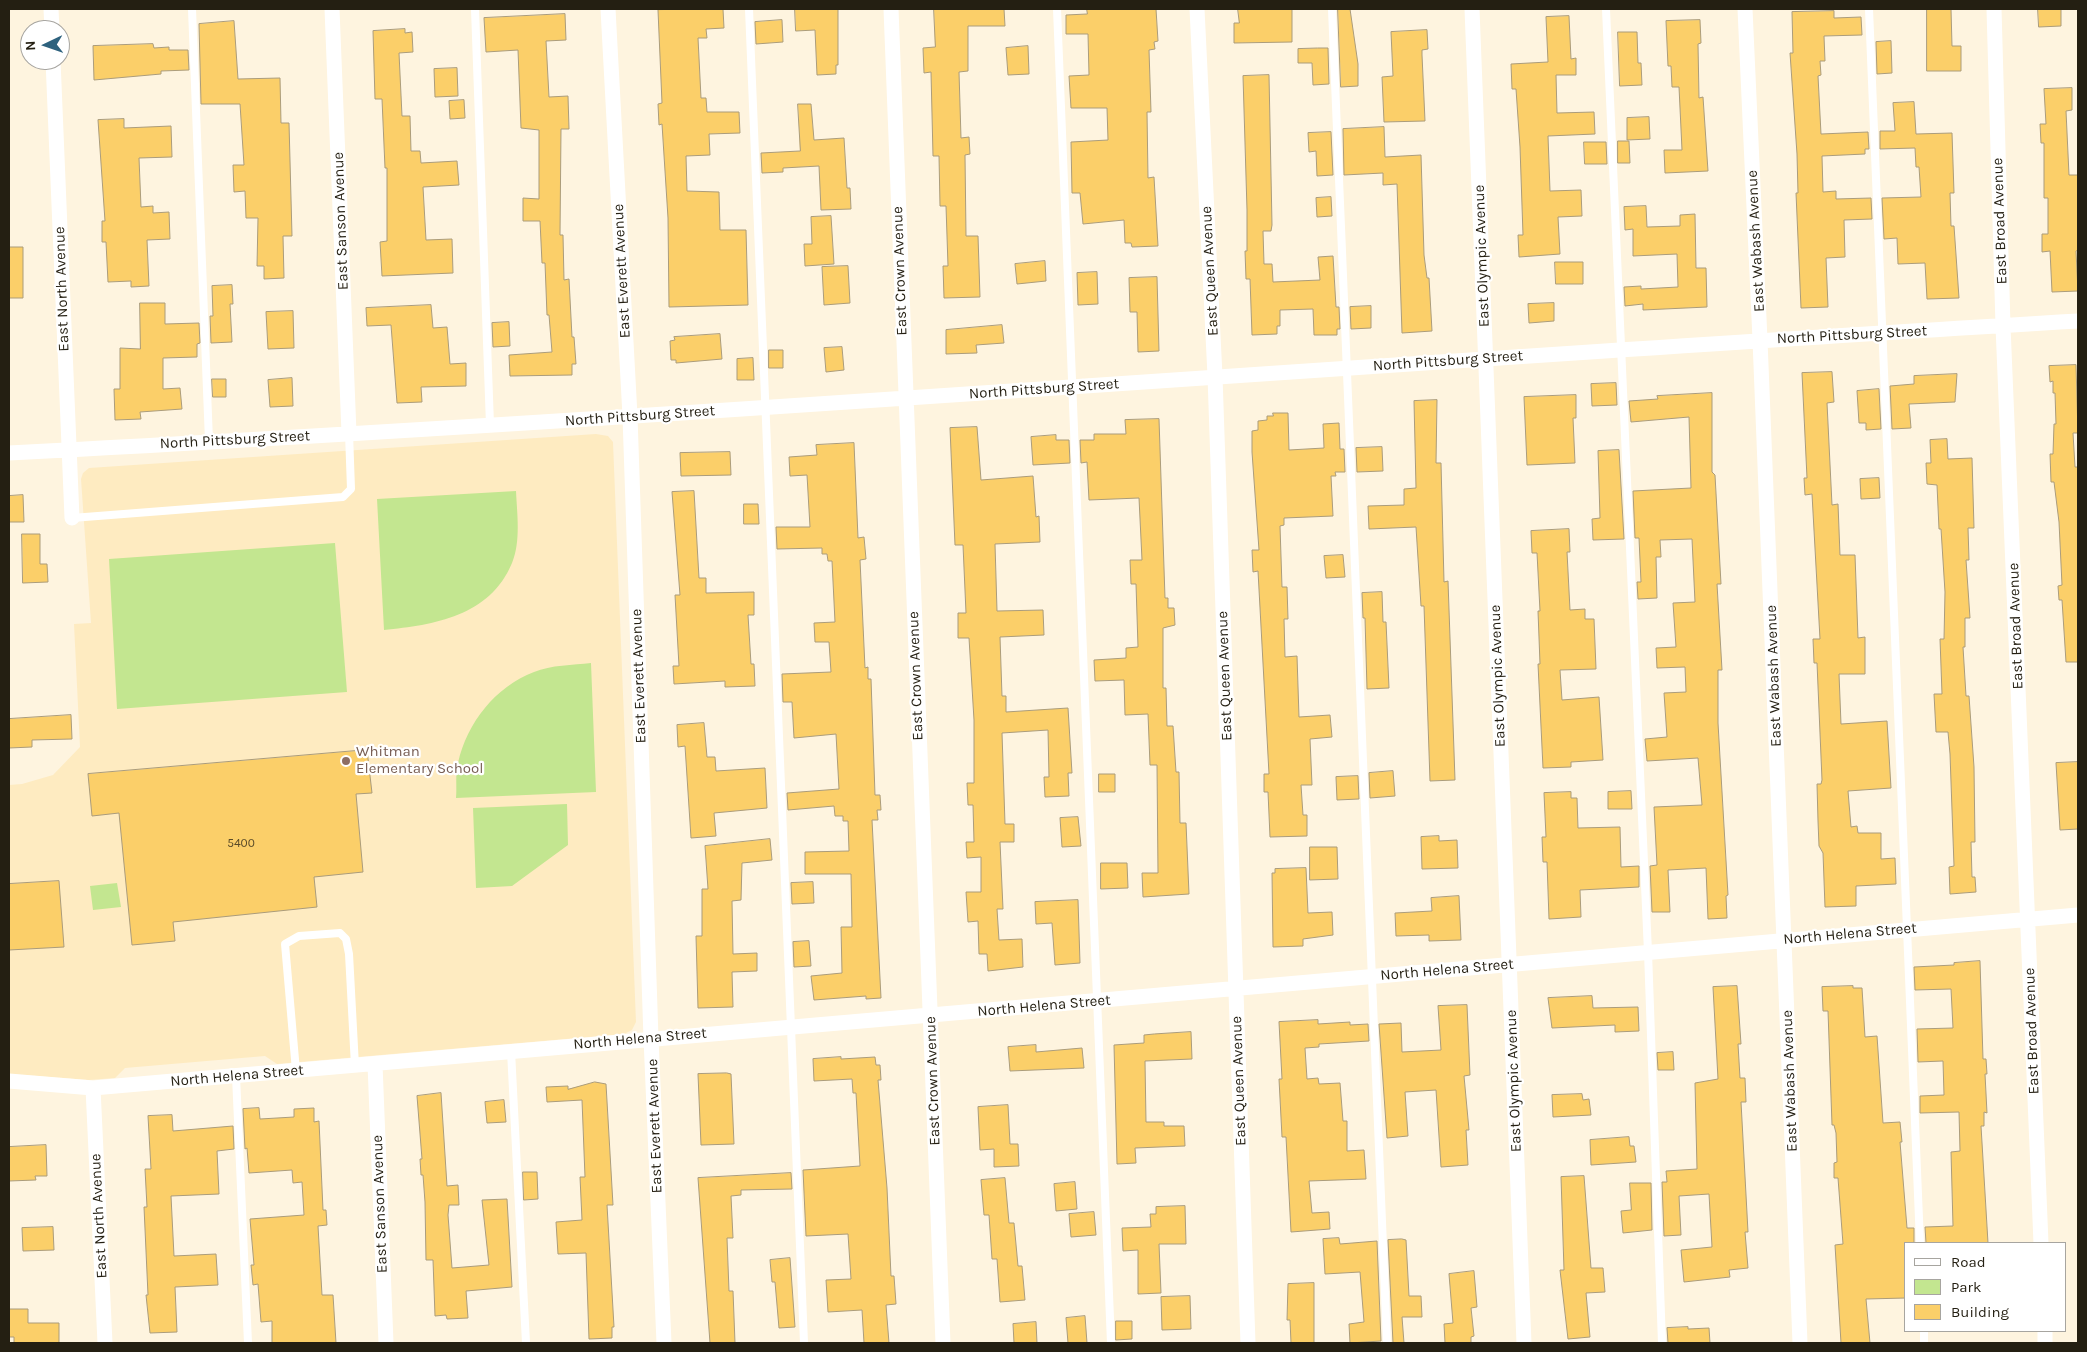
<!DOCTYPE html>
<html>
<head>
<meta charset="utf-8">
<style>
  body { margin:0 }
  #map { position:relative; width:2087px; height:1352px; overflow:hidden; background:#fef4df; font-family:Karla,sans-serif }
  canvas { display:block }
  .frame { position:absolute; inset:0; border:10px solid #241f12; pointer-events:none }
  .legend { position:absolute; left:1904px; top:1242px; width:162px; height:90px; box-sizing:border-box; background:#fff; border:1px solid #a7a5a0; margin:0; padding:6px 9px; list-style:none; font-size:15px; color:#241f12 }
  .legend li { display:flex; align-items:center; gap:10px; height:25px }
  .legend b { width:25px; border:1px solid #a7a5a0 }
  .north { position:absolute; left:20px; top:20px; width:50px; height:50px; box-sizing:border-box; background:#fff; border:1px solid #a7a5a0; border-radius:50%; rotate:267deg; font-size:14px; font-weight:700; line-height:20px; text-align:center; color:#241f12 }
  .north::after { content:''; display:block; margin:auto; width:18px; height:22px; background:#2e627e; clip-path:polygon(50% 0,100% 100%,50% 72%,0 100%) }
</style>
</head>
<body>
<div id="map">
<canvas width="2087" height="1352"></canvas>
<div class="frame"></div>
<ul class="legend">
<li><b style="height:6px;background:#fff"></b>Road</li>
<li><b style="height:14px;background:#c3e690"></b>Park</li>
<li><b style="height:14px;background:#fbcf69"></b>Building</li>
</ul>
<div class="north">N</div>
</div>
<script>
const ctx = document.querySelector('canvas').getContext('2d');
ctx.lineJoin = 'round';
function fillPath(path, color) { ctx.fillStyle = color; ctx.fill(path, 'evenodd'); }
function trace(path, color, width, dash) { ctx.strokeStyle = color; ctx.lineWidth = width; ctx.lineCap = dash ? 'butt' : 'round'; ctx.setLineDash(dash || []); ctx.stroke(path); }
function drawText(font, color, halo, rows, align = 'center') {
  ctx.font = font + ' Karla,sans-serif'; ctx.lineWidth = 4.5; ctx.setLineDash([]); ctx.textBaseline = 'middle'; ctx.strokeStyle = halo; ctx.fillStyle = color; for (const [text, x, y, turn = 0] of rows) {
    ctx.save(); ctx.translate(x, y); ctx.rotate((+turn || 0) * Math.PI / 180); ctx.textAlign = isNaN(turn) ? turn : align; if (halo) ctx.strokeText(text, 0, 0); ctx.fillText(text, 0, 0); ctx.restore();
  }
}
fillPath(new Path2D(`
  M596,434L608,436L613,442L636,1022L632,1030L624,1034L277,1064L265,1056L125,1068L115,1078L89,1080L9,1074V785L22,784L53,775L80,747L74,624L91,623L81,479L83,473L89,468Z`), '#feebc1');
fillPath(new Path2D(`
  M516,491C517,514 521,541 512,563C490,616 434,625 384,630L377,499Z
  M335,543L347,692L117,709L109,559Z
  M591,663L596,792L456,798C457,787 455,774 458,763C467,723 495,687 534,672C551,665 573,665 591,663Z
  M567,804L568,845L512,886L476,888L473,808Z
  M117,883L121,907L93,910L90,886Z`), '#c3e690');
const building = new Path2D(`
  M723,9L724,28L706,29L707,38H698L701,98H706L707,112H739L740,133L709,134L710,155L686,156L687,191L719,192L720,230H746L748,305L669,307L668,218L662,124L659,125L658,104L662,103L658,10Z
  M795,9H838V65H836V74L817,75L815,30L796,31Z
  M934,9H1004L1005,26H968V71L959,72L961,138L969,137L970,154L965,155L966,236H978L980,297L944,298L943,266H948L946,206H940L939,156H933L931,72L924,73L923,48L935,47Z
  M1087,9H1156L1158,41L1154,42L1155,49L1149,50L1151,112H1147L1148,178L1154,177L1158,246L1132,247L1131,243H1125L1124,220L1083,224L1080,193H1072L1071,142L1108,140L1107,108H1071L1069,76L1089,75L1088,34H1066V15L1087,14Z
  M1238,9H1292V42L1234,43V23H1239Z
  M1338,9H1350L1358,64V86L1341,87Z
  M1927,9H1951L1952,46H1961V71H1927Z
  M2038,9H2061V26L2039,27Z
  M1834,11V18L1861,17L1862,35L1824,36L1825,61H1820L1821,75L1818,76L1821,134L1868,132L1869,149H1865V154L1822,156L1823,192L1836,191V199L1871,198L1872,219L1844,220L1845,257L1826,258L1828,307L1801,308L1796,193H1798L1797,154L1790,53H1793L1792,12Z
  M565,14L566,40L546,41L549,97L568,96L569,129H561L560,235H563L564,280L569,279L572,337H574L576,364H572V375L510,376L509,355L552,352L549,315H547L545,263H542L540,221H523V198L539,199V130L521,128L518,50L486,52L484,18Z
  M1569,16L1571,59L1576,58V75H1556L1557,113L1594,112L1595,134L1548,136L1550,191L1581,190L1582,216L1558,217L1560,254L1519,257L1518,235H1523L1520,147L1516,89H1512L1511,64L1548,62L1546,17Z
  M782,20L783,42L756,44L755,22Z
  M1700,20L1701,43L1698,44L1699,98L1703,97L1708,171L1665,173L1664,150H1682L1679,87H1672L1671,66H1668L1666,21Z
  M234,21L238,79L280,78L281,123H289L292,236H283L284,278L264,279V266H257L258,218H246L245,191L234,192L233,165H244L240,104H201L199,24Z
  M405,29V33L412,32L413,52L399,53L402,116H410L411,151H420L421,163L457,161L459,185L423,187L426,240L452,239L453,273L382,276L380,242L387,241V168H385L382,99H375L373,31Z
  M1427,30L1428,49L1422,50V55L1425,121L1384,122L1382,77L1393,76L1391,32Z
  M1618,32H1637L1638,63H1641L1642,85L1620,86Z
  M1891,41L1892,73L1877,74L1876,42Z
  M153,44L154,48L169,47V50H188L189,70L161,71V74L94,80L93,46Z
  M1028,46L1029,74L1008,75L1006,48Z
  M1318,48H1328L1329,84L1313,85L1312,63H1298V49Z
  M457,68L458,96L435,97L434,69Z
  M1269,75L1272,225L1271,231H1263L1264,264H1272L1273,282L1320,280L1318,257L1333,256L1336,307H1339L1340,329H1337V335H1314L1313,309L1280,310V326H1277V334L1252,335L1250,279H1246L1245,251H1247V210L1243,76Z
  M2072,88V110L2066,111L2069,175H2078V250L2076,251L2078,291L2052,292L2050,251L2042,252V234H2048V198H2044V143H2041L2040,124H2046L2044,89Z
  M464,100L465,118L450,119L449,101Z
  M1914,102L1916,134L1952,133L1954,193H1950L1951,226H1954L1959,298L1927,299L1925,263L1898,264L1897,238L1884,239L1882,198L1921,197L1919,167H1916L1915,148L1880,149V131H1895L1893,103Z
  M798,104H811L814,140L844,138L847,188H850L851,209L821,210L819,166L783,168V172L762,173L761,153L800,151Z
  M1649,117L1650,139L1627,140V118Z
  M124,119V128L171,126L172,157L139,158L141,207L153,206V213L169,212L170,239L147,240L149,286L131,287V281L108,282L106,242H102V221H105L98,120Z
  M1384,127L1385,157L1421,155L1424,255L1427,278H1429L1432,331L1402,333L1397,184L1383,185V173L1344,175L1343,129Z
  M1331,132L1333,175L1317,176L1316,151L1309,152L1308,133Z
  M1618,141H1629L1630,163H1618Z
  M1584,142H1606L1607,164H1585Z
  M1331,197L1332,216L1317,217L1316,198Z
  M1646,206L1647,227L1680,226V215L1695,214L1696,268H1706L1707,307L1643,310V304L1625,306L1624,287L1641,286V289L1678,287L1677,254L1633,256V229L1625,230L1624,207Z
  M831,216L834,264L805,266L804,244H812L811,217Z
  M9,247H23V298H9Z
  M1045,261L1046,281L1017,284L1015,264Z
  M1555,262H1583V284H1556Z
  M848,266L850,303L824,305L822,267Z
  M1097,272L1098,304L1078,305L1077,273Z
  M1157,277L1159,351L1138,352L1137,312H1130L1129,278Z
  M232,285L233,304H230L232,342L211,343L210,316H213L212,286Z
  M140,303H165V324L199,323L200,343L197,344V357L163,358V389L180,388L182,409L140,412L141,419L115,420L114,389H120V348L140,349Z
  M1554,303V321L1529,323L1528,304Z
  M431,305L433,328L447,327L450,364L466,363V386L421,387L422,402L397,403L391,325L367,326L366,308Z
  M1371,306V328L1351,329L1350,307Z
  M293,311L294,348L268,349L266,312Z
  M509,322L510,346L493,347L492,323Z
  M1002,325L1004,343L976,345L977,353L946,354V330Z
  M720,334L722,359L676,363V360H671L670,341L675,340L674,337Z
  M842,347L844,370L826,372L824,348Z
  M769,350H783V368H769Z
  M753,358L754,380H737V359Z
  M2076,365L2078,433H2073L2075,467H2078V662H2066L2062,600H2059L2058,586L2062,585L2059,522L2054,482H2051L2050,454H2053L2054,424H2056L2055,393H2053V381L2050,382L2049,366Z
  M1832,372L1834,402L1827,403L1832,505L1838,504L1840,555H1855L1858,638L1865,637V674H1839L1841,724L1887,721L1891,788L1848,791L1851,827L1857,826L1858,833H1881V859L1895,858L1896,884L1856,886V906L1825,907L1823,853L1819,846L1818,821L1817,784H1821L1822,780L1817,663H1814L1813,639H1820L1812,494L1805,495L1804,478H1807L1802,373Z
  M1957,374L1955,402L1909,404L1911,428L1892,429L1890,386L1914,384V376Z
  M292,378L293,406L270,407L268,380Z
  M212,379H226V397H213Z
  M1616,383L1617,405L1592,406L1591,384Z
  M1879,389L1881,429L1866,430V423H1859L1857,391Z
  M1712,393V472L1715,475L1721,584H1717L1722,670H1718V723L1728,895L1726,896L1727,918L1708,919L1706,868L1668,870L1670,912H1652L1650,866L1657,865L1654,807L1702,805L1698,758L1647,761L1645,739L1667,737L1664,693L1686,692L1685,667L1657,668L1656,648L1676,647L1673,603L1695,602L1692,539L1660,540L1661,557H1656L1657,598L1638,599L1637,582H1641L1639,538H1635L1633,491L1691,488L1689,417L1631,422L1629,401L1658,399L1657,396Z
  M1576,395V418H1573L1575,463L1527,465L1524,397Z
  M1437,400L1436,463H1441L1444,582L1448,581L1455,780L1430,781L1424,606H1421L1416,527L1369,529L1368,506L1404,505V489L1416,488L1414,401Z
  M1273,413H1288L1289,450L1324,448L1323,424L1339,423L1340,449H1344L1345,472H1335L1336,476H1331L1333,516L1284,518V525L1280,526L1282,587H1287L1288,619H1284L1285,657L1297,656L1299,717L1330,715L1332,737L1310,739L1312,785H1301L1303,815H1307V836L1270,837L1268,792H1264V774H1269L1258,571L1253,572L1252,550H1259L1252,452V431L1258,430V421L1267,420V416H1273Z
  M1159,419L1165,598H1168V608H1174L1175,625L1163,628V688H1166L1167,726H1173L1176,772H1179L1180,823H1186L1189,894L1143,897L1142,873H1158L1157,765H1150L1148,714L1125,715L1124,680L1095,681L1094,660L1126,658V648L1138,647L1136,584H1131L1130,560H1142L1139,498L1089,500L1087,462L1081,463L1080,440H1094V434H1126L1125,420Z
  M977,427L981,480L1033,476L1036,517L1039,516L1040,542L995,544L997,611L1043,610L1044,635L1000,637L1002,696H1006V712L1068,708L1072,773H1068L1069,796L1045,797L1044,777H1049L1048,730L1002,733L1005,824H1014V842H1000L1003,909H997L999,940L1022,939L1023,967L988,971L987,954H979L978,921L968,922L966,892H981V857L967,858L966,842H974L973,805H968L967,783H974V720L969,638H958V613H966L963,545H955L950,428Z
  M1056,435V440H1069L1070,463L1033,465L1031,437Z
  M1947,439L1948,459L1972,458L1974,528H1968L1969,560H1966L1970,618H1965V647H1963L1966,696H1969L1974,767L1975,842H1971L1972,877H1975L1976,892L1950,894L1949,867L1954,866L1950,754L1948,732H1936L1934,694H1942L1940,639H1944L1945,592L1941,529H1939L1937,485L1927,484L1926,463H1931L1930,440Z
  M854,443L858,538L864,537L866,559L860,560L865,668L868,667V679H871L875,795H880L881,810H877L878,820H872L881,998L866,999V996L814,1000L811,976L842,973L841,927H852L851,874H805V852L849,851L848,821H843V816H835L834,806L788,810L787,793L839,789L836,734L794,738L792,702H783L782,674L831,672L829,642H815L814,623L835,622L832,561H828L827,554H822V548L777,549L776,527H810L807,475L790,476L789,457L817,455L816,445Z
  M1382,447L1383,471L1357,472L1356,448Z
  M1619,450L1624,539L1593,540L1592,519L1600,518L1598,451Z
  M730,452L731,475L681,476L680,453Z
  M1879,478L1880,498L1861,499L1860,479Z
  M694,491L699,578H706V593L754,592V615H748L751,664H754L755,686L725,687V681L674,684L673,666H679L675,595H680L672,492Z
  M23,495L24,522H9V496Z
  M744,504H758L759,524H744Z
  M1569,529L1570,552H1567L1570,610L1585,609V619H1594L1596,669L1560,670L1562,700L1599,697L1603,760L1571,762V767L1543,768L1538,664H1540L1538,611H1540L1537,553H1532L1531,531Z
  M22,534H40V564H47L48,582L23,583Z
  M1343,555L1345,577L1326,578L1324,556Z
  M1382,592L1383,622H1386L1389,688L1367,689L1365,618H1363L1362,593Z
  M71,715L72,739L32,740V747L9,748V719Z
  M704,723L707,757H715L716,771L765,768L767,808L714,813L716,836L691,838L685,746L678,747L677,725Z
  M367,750L372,793L356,794L363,872L314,877L317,907L173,922L175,941L132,945L119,813L92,816L88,774Z
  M2078,762V829L2060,830L2056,763Z
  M1393,771L1395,796L1370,798L1369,773Z
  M1099,774H1115V792H1099Z
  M1358,776L1359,799L1337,800L1336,777Z
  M1631,791L1632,809H1608V792Z
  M1571,792V798H1577L1578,828L1620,827L1621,867L1639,866V887L1580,890L1581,917L1549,919L1547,862H1543L1542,837H1546L1544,793Z
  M1078,817L1081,846L1062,847L1060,818Z
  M1439,836V841L1457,840L1458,868L1422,869L1421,837Z
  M770,839L772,860L742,863L741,900L732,901L733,954L757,953V971L732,972L733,1007L698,1008L696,936H702V889H708L705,846Z
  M1310,847H1337L1338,879L1310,880Z
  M1101,863H1127L1128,888L1101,889Z
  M1306,868L1308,913L1332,912L1333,935L1303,939V946L1273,947L1272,873H1275V869Z
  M59,881L64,947L9,950V884Z
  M813,882L814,903L792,904L791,883Z
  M1459,896L1461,940L1429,941V935L1396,936L1395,913L1432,911L1431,898Z
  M1078,900L1080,963L1055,965L1052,923L1036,924L1035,902Z
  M809,941L811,966L794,967L793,942Z
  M1980,961L1983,1059H1986L1987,1074H1985L1987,1113L1984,1112V1126H1981L1988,1243H1926L1925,1227L1953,1226L1951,1152L1960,1151L1959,1112L1920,1113V1096L1944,1095L1943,1061L1918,1062L1917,1029L1953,1028L1951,989L1915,990L1914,967L1954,965V963Z
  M1737,986L1741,1044H1738L1740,1078H1745L1746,1102H1741L1748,1232H1745L1748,1268L1729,1270L1730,1277L1684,1282L1681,1250L1712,1247L1709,1194L1679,1196L1681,1235L1664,1236L1662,1182H1667L1666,1171L1697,1169L1695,1083L1718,1079L1713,987Z
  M1853,986V988H1862L1865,1037L1877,1036L1883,1123L1900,1122L1902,1142H1900L1907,1228H1914V1243H1906V1298L1866,1299L1870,1343H1841L1835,1245L1843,1244L1838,1178H1834V1163L1837,1162L1836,1133L1834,1125H1832L1828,1011H1823L1822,987Z
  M1592,996L1593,1008L1638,1007L1639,1031L1615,1032V1025L1552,1028L1548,998Z
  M1467,1005L1470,1075L1464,1076L1469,1130H1466L1468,1165L1441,1167L1436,1090L1405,1092L1408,1136L1387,1138L1379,1024L1401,1023L1402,1052L1441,1050L1438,1006Z
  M1318,1020V1024L1350,1022V1025L1368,1024L1369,1041L1319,1044V1047L1305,1048L1307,1079L1318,1078L1319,1084L1340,1083L1343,1121H1347V1151L1364,1150L1366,1179L1309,1181L1312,1213L1329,1212L1330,1229L1291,1232L1286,1137H1282L1279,1079H1282L1279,1022Z
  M1191,1032L1192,1059L1145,1061L1146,1122H1164V1126H1184L1185,1146L1135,1148L1136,1163L1117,1164L1114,1045L1144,1043V1035L1154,1034Z
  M1036,1045V1052L1082,1048L1084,1068L1010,1071L1008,1047Z
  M1673,1052L1674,1070H1658L1657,1053Z
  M841,1057V1059L875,1057L876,1065H880L881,1080H878L887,1188L891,1276H894L896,1304L886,1305L889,1343H864L862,1310L828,1312L826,1280L851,1279L848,1234L806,1236L803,1170L860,1166L856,1093H853L852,1079L814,1081L813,1059Z
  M727,1073L731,1074L734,1144L701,1145L698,1074Z
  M595,1082L606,1084L613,1205H607L614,1327H612V1338L589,1339L586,1253L558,1254L556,1222L582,1220L580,1177H585L582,1100L547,1102L546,1087L568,1086V1089Z
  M441,1093L447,1186L458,1185L459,1205H449L448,1215L452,1268L489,1265L482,1200L507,1199L512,1287L466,1291L468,1318L447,1319L446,1315L435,1316L433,1260H426L425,1202L423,1175H421L420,1159H422L417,1096Z
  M1582,1094L1583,1100L1589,1099L1591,1115L1553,1117L1552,1095Z
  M504,1100L506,1122L487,1123L485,1102Z
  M1008,1105L1010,1144H1018L1019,1166L994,1167V1149L980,1150L978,1107Z
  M259,1108L260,1119L294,1117V1109L314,1108V1122L319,1121L323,1210H326L327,1225L318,1226L322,1295H333L336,1343H272V1321L261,1322L258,1284L253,1285L251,1265H254L250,1219L304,1215L302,1182L293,1183L292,1170L249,1173L247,1148L245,1149L243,1109Z
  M172,1115L173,1131L233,1126L234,1149L217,1151L219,1194L171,1196L174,1256L216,1254L218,1285L175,1287L177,1332L150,1333L146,1295H148L144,1207H147L145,1169H151L148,1116Z
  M1629,1137L1630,1146H1634L1636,1162L1591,1165L1590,1140Z
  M46,1145L47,1176H35L36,1180L9,1181V1147Z
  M523,1172H537L538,1199L524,1200Z
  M791,1173L792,1189L741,1190V1195L731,1196L733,1238H727L729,1291H733L735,1343H710L698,1178Z
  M1584,1176L1591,1268H1603L1605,1292L1586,1293L1590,1337L1568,1339L1560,1270H1564L1561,1177Z
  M1005,1178L1009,1223H1014L1018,1266H1022L1025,1300L1000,1302L997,1259H992L989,1215H984L981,1180Z
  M1075,1182L1077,1209L1056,1211L1054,1184Z
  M1630,1183H1651L1652,1230L1623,1233L1621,1211L1631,1210Z
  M1185,1206L1186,1244H1159L1161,1293L1138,1294V1250L1123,1251L1122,1228L1151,1227L1150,1214H1156V1207Z
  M1094,1212L1096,1235L1071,1237L1069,1214Z
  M53,1227L54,1250L23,1251L22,1228Z
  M1339,1238L1340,1244L1377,1241L1381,1341L1350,1343L1349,1324L1364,1322L1360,1272L1325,1274L1323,1239Z
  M1402,1239L1406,1240L1409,1296H1421L1422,1317H1402L1404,1343H1393L1388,1240Z
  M790,1258L795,1327L779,1328L775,1282H772L770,1260Z
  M1474,1271L1477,1307L1471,1308L1474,1336L1471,1337V1343H1445L1444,1324L1453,1323L1449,1274Z
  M1314,1283V1343H1291L1290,1320H1287L1288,1284Z
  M1190,1296L1191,1329L1162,1330L1161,1297Z
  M9,1309H28V1323H59V1343H14V1337H9Z
  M1085,1316L1087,1343H1068L1066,1318Z
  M1116,1321H1132V1339L1116,1340Z
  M1036,1322L1037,1343H1014L1013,1324Z
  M1688,1327V1329L1709,1328L1710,1343H1668L1667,1328Z`);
fillPath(building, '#fbcf69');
trace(building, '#ab9c7b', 1);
trace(new Path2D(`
  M192,9L209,441
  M475,9L490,425
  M749,9L804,1343
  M1057,9L1111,1343
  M1332,9L1387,1343
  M1606,9L1648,952L1662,1343
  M1869,9L1920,1243
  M72,518L343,497L351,489L349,433
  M511,1051L526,1343
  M296,1071L285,944L299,936L340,933L346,939L349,954L355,1066
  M236,1076L248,1343
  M1924,1331V1343`), '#fff', 8);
trace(new Path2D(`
  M51,9L52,30
  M332,9L349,433
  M608,9L630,416L651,1038L664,1343
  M891,9L943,1343
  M1197,9L1215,376L1248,1343
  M1472,9L1524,1343
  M1745,9L1760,340L1800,1343
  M1994,9L2003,326L2041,1243
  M53,60L72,518
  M9,453C699,417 1388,362 2078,321
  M375,1064L386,1343
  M9,1081L93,1088L2078,915
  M93,1088L105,1343
  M2045,1331V1343`), '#fff', 15);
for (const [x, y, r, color] of [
  [346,761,5,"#8d6e63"]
]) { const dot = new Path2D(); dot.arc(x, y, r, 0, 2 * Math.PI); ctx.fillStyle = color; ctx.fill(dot); trace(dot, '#fff', 2); }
drawText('12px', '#5a4b28', null, [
  ["5400",241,844]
]);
drawText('15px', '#241f12', '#fff', [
  ["East Sanson Avenue",341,221,-92],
  ["East Broad Avenue",2000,221,-92],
  ["East Wabash Avenue",1756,241,-93],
  ["East Olympic Avenue",1482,256,-92],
  ["East Everett Avenue",622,271,-93],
  ["East Crown Avenue",900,271,-92],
  ["East Queen Avenue",1210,271,-93],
  ["East North Avenue",62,289,-92],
  ["North Pittsburg Street",1852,335,-3],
  ["North Pittsburg Street",1448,361,-4],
  ["North Pittsburg Street",1044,389,-4],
  ["North Pittsburg Street",640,416,-4],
  ["North Pittsburg Street",235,440,-3],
  ["East Broad Avenue",2016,626,-92],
  ["East Everett Avenue",639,676,-92],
  ["East Crown Avenue",916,676,-92],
  ["East Queen Avenue",1225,676,-92],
  ["East Olympic Avenue",1498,676,-92],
  ["East Wabash Avenue",1774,676,-92],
  ["North Helena Street",1850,934,-5],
  ["North Helena Street",1447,970,-5],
  ["North Helena Street",1044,1006,-5],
  ["East Broad Avenue",2032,1031,-92],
  ["North Helena Street",640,1039,-5],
  ["North Helena Street",237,1076,-5],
  ["East Crown Avenue",933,1081,-92],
  ["East Queen Avenue",1239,1081,-92],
  ["East Olympic Avenue",1514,1081,-92],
  ["East Wabash Avenue",1790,1081,-92],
  ["East Everett Avenue",655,1126,-92],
  ["East Sanson Avenue",380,1204,-92],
  ["East North Avenue",99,1216,-93]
]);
drawText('15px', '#785e54', '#fff', [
  ["Whitman",356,752],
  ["Elementary School",356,769]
], 'left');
</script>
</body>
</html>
